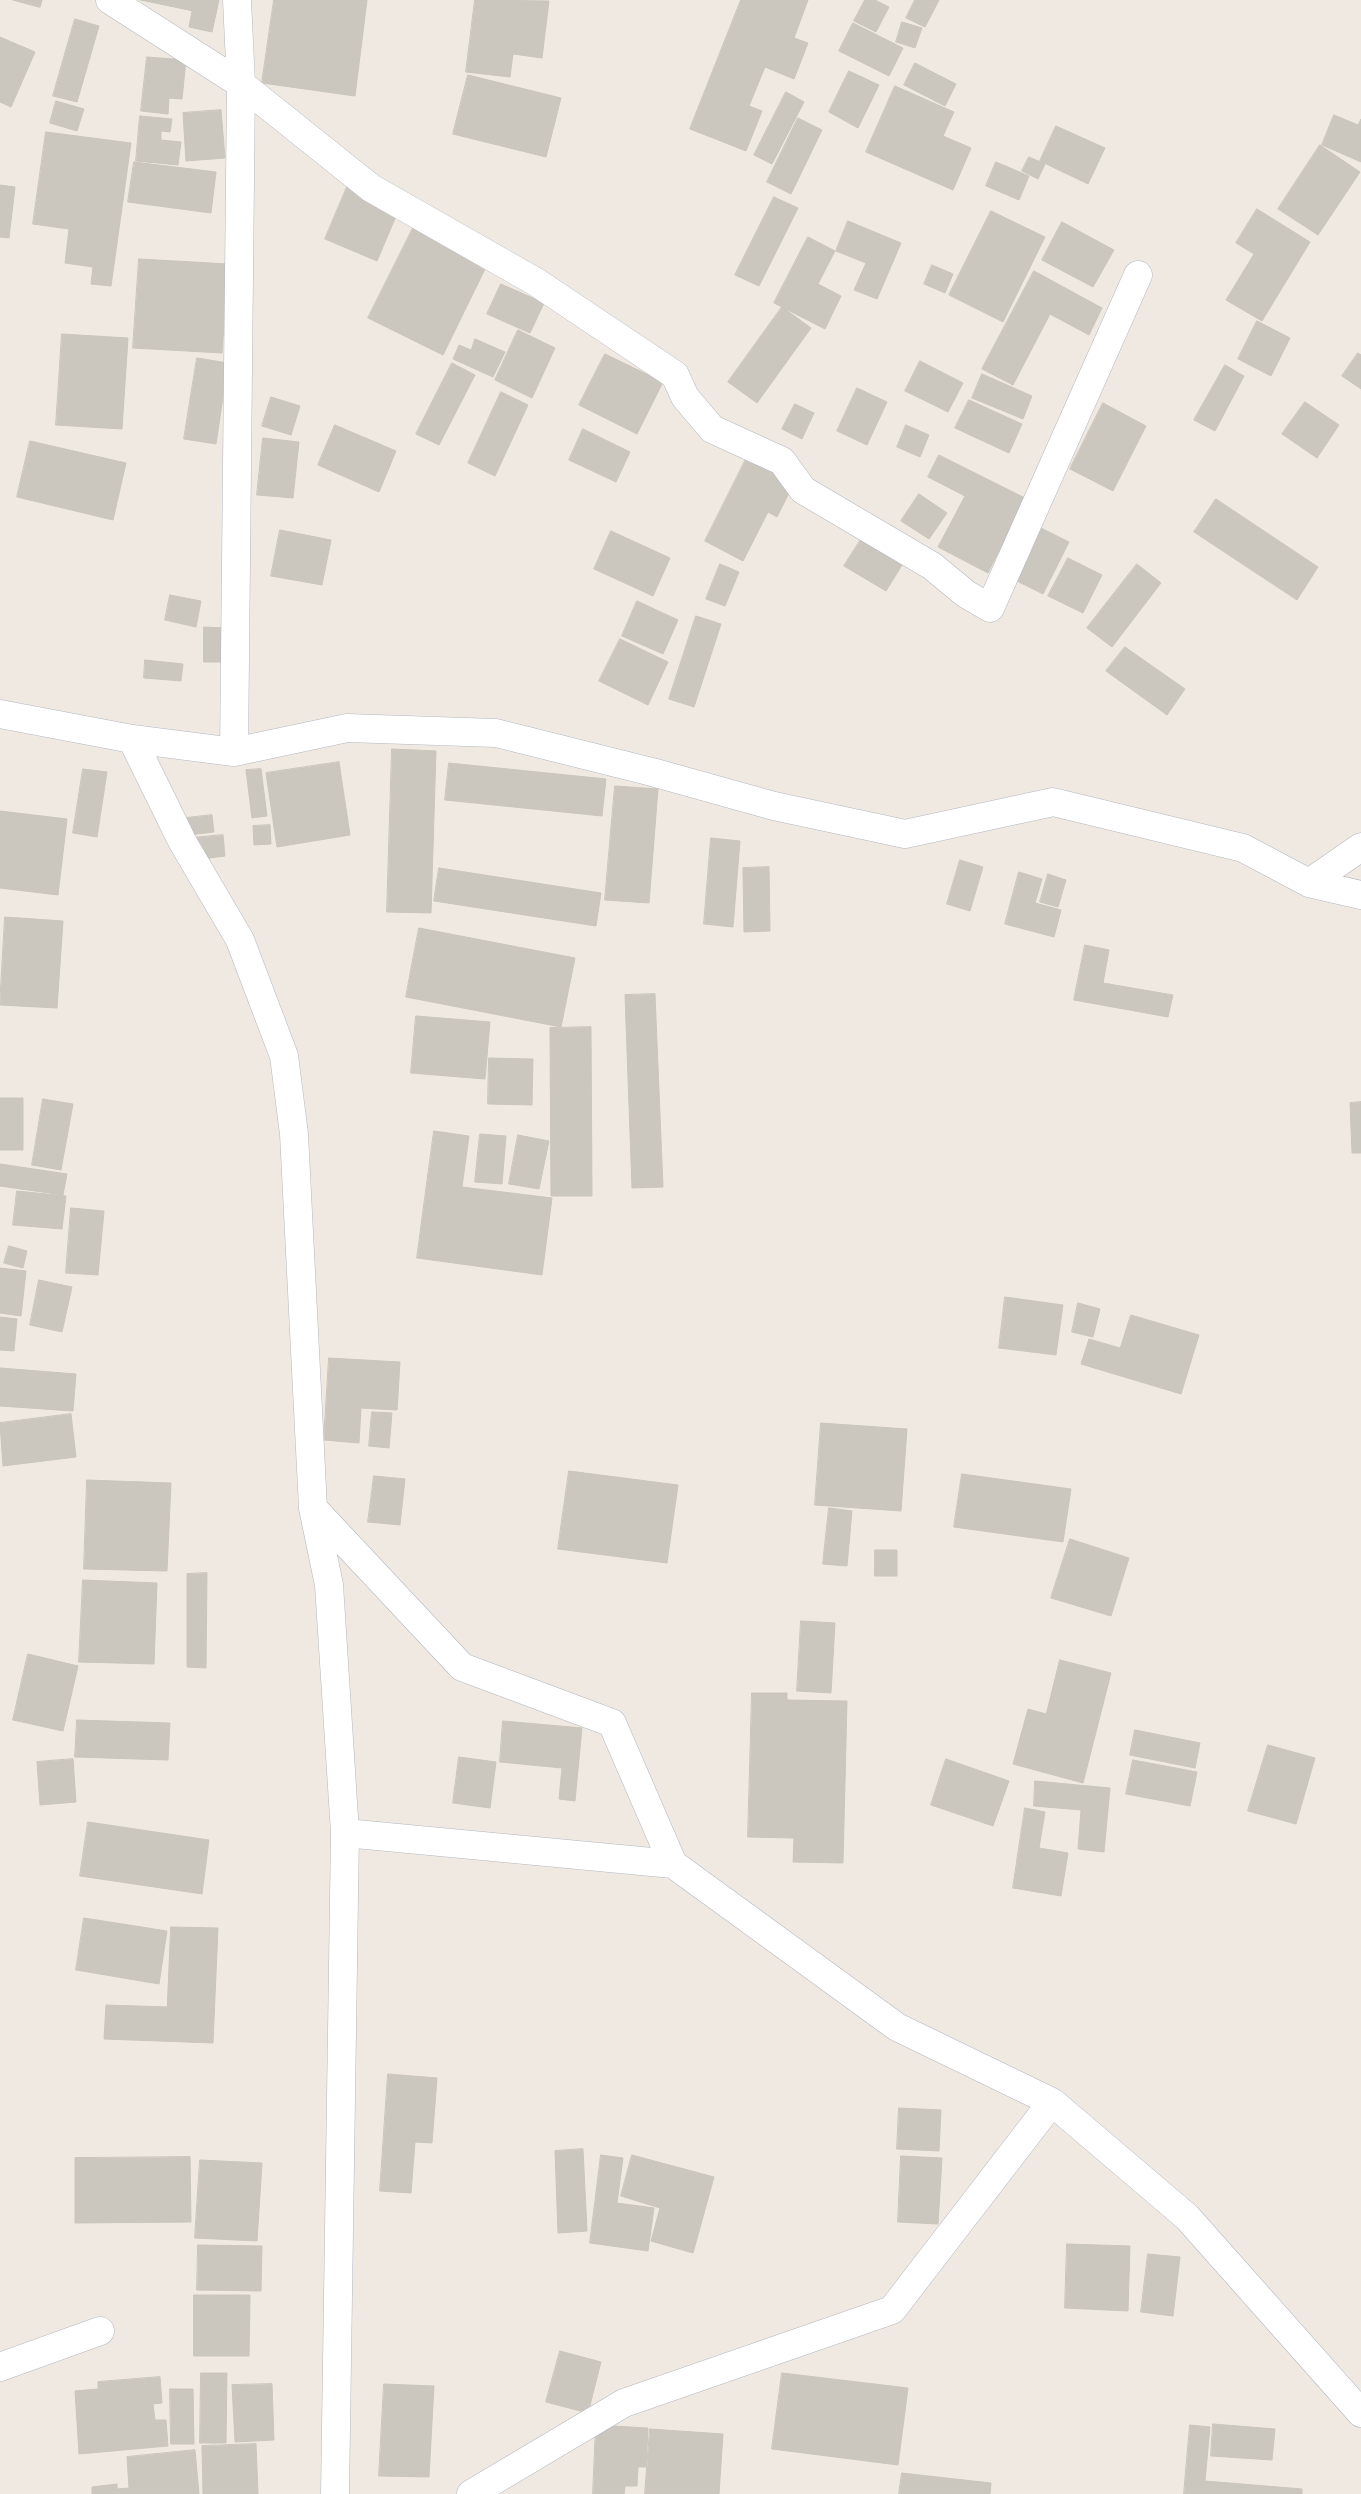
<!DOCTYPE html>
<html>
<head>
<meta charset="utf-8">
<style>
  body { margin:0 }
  canvas { display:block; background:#efe9e1 }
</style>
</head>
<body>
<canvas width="1361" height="2494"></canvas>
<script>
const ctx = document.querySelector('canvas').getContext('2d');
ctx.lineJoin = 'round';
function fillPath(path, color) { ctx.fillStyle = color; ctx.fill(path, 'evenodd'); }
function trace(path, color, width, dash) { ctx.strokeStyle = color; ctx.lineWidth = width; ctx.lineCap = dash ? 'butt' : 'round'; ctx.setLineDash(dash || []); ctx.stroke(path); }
const building = new Path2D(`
  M13,0H42L40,7Z
  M141,0H219L212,32L189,27L192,11Z
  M274,0H367L355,96L262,83Z
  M475,0L549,1L542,58L513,54L510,77L466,72Z
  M741,0H808L794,38L808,43L794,79L765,67L749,106L762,111L746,151L690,129Z
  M865,0H875L889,7L876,32L854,21Z
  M915,0H939L925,27L906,18Z
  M75,19L99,26L77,102L53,96Z
  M902,22L922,28L915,48L896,42Z
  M853,23L903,48L889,76L839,51Z
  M0,37L35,52L11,107L0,102Z
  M147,57L186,60L182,99L169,98L168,114L141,111Z
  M915,63L956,84L945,106L904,85Z
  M849,71L879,85L858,128L829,112Z
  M468,75L561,98L546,157L453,134Z
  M895,86L954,112L943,136L971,148L953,190L866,152Z
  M786,92L804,102L772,164L754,155Z
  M56,101L84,109L77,131L50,123Z
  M221,110L225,158L186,161L183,113Z
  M1334,115L1358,125L1361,119V162L1322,145Z
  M140,116L172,119L170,132L161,131V140L181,142L178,165L136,161Z
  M798,118L822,130L791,194L767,182Z
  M1056,126L1105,148L1088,184L1040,161Z
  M46,132L131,143L111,286L91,284L93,267L65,263L69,229L33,224Z
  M1320,145L1360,172L1318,235L1278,209Z
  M1029,157L1045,164L1038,179L1022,171Z
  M134,162L216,172L211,213L128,202Z
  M996,162L1029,176L1019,200L986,186Z
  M0,185L15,187L9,238L0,237Z
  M347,187L399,209L377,261L325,239Z
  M774,197L798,208L759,286L735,275Z
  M1257,209L1310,242L1262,321L1226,300L1254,254L1236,243Z
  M991,211L1045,237L1003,322L949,295Z
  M848,221L901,243L877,299L854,290L866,263L836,251Z
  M1062,222L1114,250L1093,287L1042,260Z
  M413,228L487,265L443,355L368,318Z
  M808,237L835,251L818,284L841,296L825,329L774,303Z
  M139,259L228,264L222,353L133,348Z
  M932,265L953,274L945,293L924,284Z
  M1034,271L1102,308L1089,335L1050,314L1013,385L982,369Z
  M501,284L544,303L530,333L487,314Z
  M782,307L811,328L757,403L728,382Z
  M1257,321L1290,338L1271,376L1238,359Z
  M518,330L555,348L532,398L495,380Z
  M62,334L128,338L122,429L56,425Z
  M475,339L505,352L493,377L453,359L459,345L471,350Z
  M1358,353L1361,355V389L1342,376Z
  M605,354L663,382L637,434L579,405Z
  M197,358L228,363L216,444L184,439Z
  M920,361L963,383L948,412L905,391Z
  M452,363L475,375L439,445L416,434Z
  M1225,365L1244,376L1215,431L1194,420Z
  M982,374L1032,396L1023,419L972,398Z
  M857,388L887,402L867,445L837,431Z
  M501,392L528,405L495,476L468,463Z
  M271,397L300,406L291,435L262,426Z
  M969,400L1022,424L1009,453L955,428Z
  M1305,402L1339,425L1317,458L1282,434Z
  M1103,403L1146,426L1113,491L1070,469Z
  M795,404L814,413L802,439L782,429Z
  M335,425L396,451L379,492L318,465Z
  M906,425L929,435L920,457L897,447Z
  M583,429L630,452L616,482L569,460Z
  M263,438L299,442L293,498L257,495Z
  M30,441L126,463L113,520L17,497Z
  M939,455L1025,498L988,573L938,547L965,496L928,477Z
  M747,457L795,481L777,517L768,512L743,561L705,541Z
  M919,494L947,513L929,539L901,521Z
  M1216,499L1318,567L1297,600L1194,532Z
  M1035,525L1069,542L1043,594L1009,577Z
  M280,530L331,540L322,585L271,576Z
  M611,531L670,558L653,596L594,569Z
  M865,533L907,557L886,591L844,566Z
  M1068,558L1102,575L1083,613L1048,596Z
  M720,564L739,572L725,606L706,599Z
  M1137,564L1161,583L1112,647L1087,628Z
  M170,595L201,601L196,627L165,620Z
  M637,601L678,620L663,654L622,636Z
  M696,616L721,624L694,707L669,699Z
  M204,627L228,628V662H204Z
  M620,639L668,662L648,705L599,681Z
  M1125,647L1185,689L1167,715L1106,671Z
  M145,660L183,664L181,681L144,678Z
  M392,749L436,751L431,913L387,912Z
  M339,762L350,835L277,847L266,773Z
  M449,763L606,779L602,816L445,800Z
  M83,769L107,772L97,837L73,833Z
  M261,769L267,816L252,818L246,770Z
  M615,786L658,789L649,903L605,900Z
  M0,811L67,819L58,895L0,888Z
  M212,815L214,832L188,835L186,818Z
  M270,825L271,844L254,845L253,826Z
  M223,835L225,856L195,860L192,838Z
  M711,838L740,841L733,927L704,924Z
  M960,860L983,867L970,911L947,904Z
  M769,867L770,931L744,932L743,868Z
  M439,868L601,893L596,926L434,901Z
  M1019,872L1042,879L1035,903L1061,910L1054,937L1005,924Z
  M1048,874L1066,880L1058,907L1040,902Z
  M5,917L63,921L57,1008L0,1005Z
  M419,928L575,958L561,1027L406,997Z
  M1085,945L1109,950L1103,983L1173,995L1168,1017L1074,1000Z
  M655,994L663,1187L632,1188L625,995Z
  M416,1016L490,1022L485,1079L411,1073Z
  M591,1027L592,1196H551L550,1028Z
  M489,1058L533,1059L532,1105L488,1104Z
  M0,1098H23V1150H0Z
  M43,1099L73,1104L61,1170L32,1165Z
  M1361,1102V1153H1352L1350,1103Z
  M434,1131L469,1136L462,1187L552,1198L542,1275L417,1258Z
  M480,1134L506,1136L502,1184L475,1182Z
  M518,1135L549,1141L539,1189L509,1184Z
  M0,1164L67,1174L63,1195L0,1186Z
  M17,1191L66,1196L62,1229L13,1225Z
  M71,1208L104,1211L98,1275L66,1273Z
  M9,1246L27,1251L23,1268L4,1263Z
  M0,1268L26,1271L21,1316L0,1313Z
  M39,1280L72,1287L62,1332L30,1325Z
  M1005,1297L1063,1305L1056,1355L999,1348Z
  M1078,1303L1100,1309L1093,1337L1072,1332Z
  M1131,1315L1199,1335L1181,1394L1081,1364L1089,1339L1120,1348Z
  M0,1317L17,1319L14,1351L0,1350Z
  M329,1358L400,1362L397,1410L361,1408L359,1443L324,1440Z
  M0,1368L76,1374L73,1411L0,1406Z
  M372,1412L392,1413L389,1448L369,1446Z
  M71,1414L76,1457L3,1466L0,1423Z
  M821,1423L907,1429L901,1511L815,1505Z
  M569,1471L678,1485L667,1563L558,1549Z
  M962,1474L1071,1489L1063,1542L954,1527Z
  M374,1476L405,1479L400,1525L368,1522Z
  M87,1480L171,1483L167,1571L84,1569Z
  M829,1508L852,1511L847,1566L823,1564Z
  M1070,1539L1129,1558L1111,1616L1051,1598Z
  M875,1550H897V1576H875Z
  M207,1573L206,1668L187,1667V1574Z
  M83,1580L157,1583L154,1664L79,1662Z
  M801,1621L835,1623L831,1693L797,1691Z
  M28,1654L78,1666L63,1731L13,1720Z
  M1060,1660L1111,1673L1083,1783L1013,1764L1028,1709L1046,1714Z
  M752,1693H787V1700L847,1701L843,1863L793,1862L794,1838L748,1837Z
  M77,1720L170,1723L168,1760L75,1757Z
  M503,1721L582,1728L575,1801L559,1799L562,1768L500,1762Z
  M1135,1730L1200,1743L1195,1768L1130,1755Z
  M1268,1745L1315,1758L1296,1824L1248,1811Z
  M459,1757L496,1762L490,1808L453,1803Z
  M73,1759L76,1802L40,1805L37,1762Z
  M946,1759L1009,1781L993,1826L931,1805Z
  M1133,1760L1197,1772L1190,1806L1126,1794Z
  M1035,1781L1110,1788L1104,1852L1078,1849L1081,1810L1034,1806Z
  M1025,1808L1045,1812L1039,1848L1068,1853L1061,1896L1013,1888Z
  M88,1822L209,1840L202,1894L80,1876Z
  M84,1918L167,1931L159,1984L76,1970Z
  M171,1927L218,1928L213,2043L104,2039L106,2005L167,2007Z
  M388,2074L437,2078L432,2143L415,2142L411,2193L380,2191Z
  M899,2108L941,2110L939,2151L897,2149Z
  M583,2149L587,2231L558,2233L555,2151Z
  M601,2155L623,2158L617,2203L654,2208L648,2251L590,2243Z
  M632,2155L714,2177L693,2253L651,2241L660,2208L621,2196Z
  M901,2156L942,2158L938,2224L898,2222Z
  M190,2157L191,2222L75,2223V2158Z
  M200,2160L262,2163L257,2241L195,2238Z
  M1067,2244L1130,2246L1128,2311L1065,2308Z
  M198,2245L262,2246L261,2291L197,2290Z
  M1148,2254L1180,2257L1173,2316L1141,2312Z
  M194,2295H250L249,2356H194Z
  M560,2351L601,2362L588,2413L546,2402Z
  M201,2373H227L226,2443H200Z
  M782,2373L908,2388L898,2465L772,2449Z
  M160,2377L162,2403L153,2404L155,2420H166L168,2446L79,2454L75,2391L98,2389V2382Z
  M272,2384L274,2440L235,2442L232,2385Z
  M384,2384L434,2386L429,2477L379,2476Z
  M170,2389H193L194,2444H171Z
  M1213,2424L1275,2429L1272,2460L1211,2456Z
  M596,2425L648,2428L646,2467H638L637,2486H625L624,2494H593Z
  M1190,2425L1210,2427L1205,2481L1302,2489V2494H1184Z
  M650,2429L723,2434L719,2494H645Z
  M256,2444L258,2494H203L202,2446Z
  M195,2450L199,2494H92V2487L117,2484V2489L129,2488L127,2457Z
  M902,2473L991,2483L990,2494H899Z`);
fillPath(building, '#cbc7bf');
trace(building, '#cbc5ba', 1);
const street = new Path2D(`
  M110,0L241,84L371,188L536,282L675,375L685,397L712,429L782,461L803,490L932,566L966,594L990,608L1138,275
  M0,714L132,739L234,752L347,728L496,733L652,772L774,806L905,834L1053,802L1243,848L1309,883L1361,895
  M132,739L182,841L240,940L284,1056L294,1134L313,1508L329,1585L345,1833L335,2494
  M234,752L241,84L237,0
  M1309,883L1361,847
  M313,1508L462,1667L612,1723L673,1864L897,2027L1052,2102L1187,2217L1361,2413
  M345,1833L673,1864
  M0,2367L100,2331
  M471,2494L624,2403L892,2310L1052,2102`);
trace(street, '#b4b7c1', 29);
trace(street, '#fff', 28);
</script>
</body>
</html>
